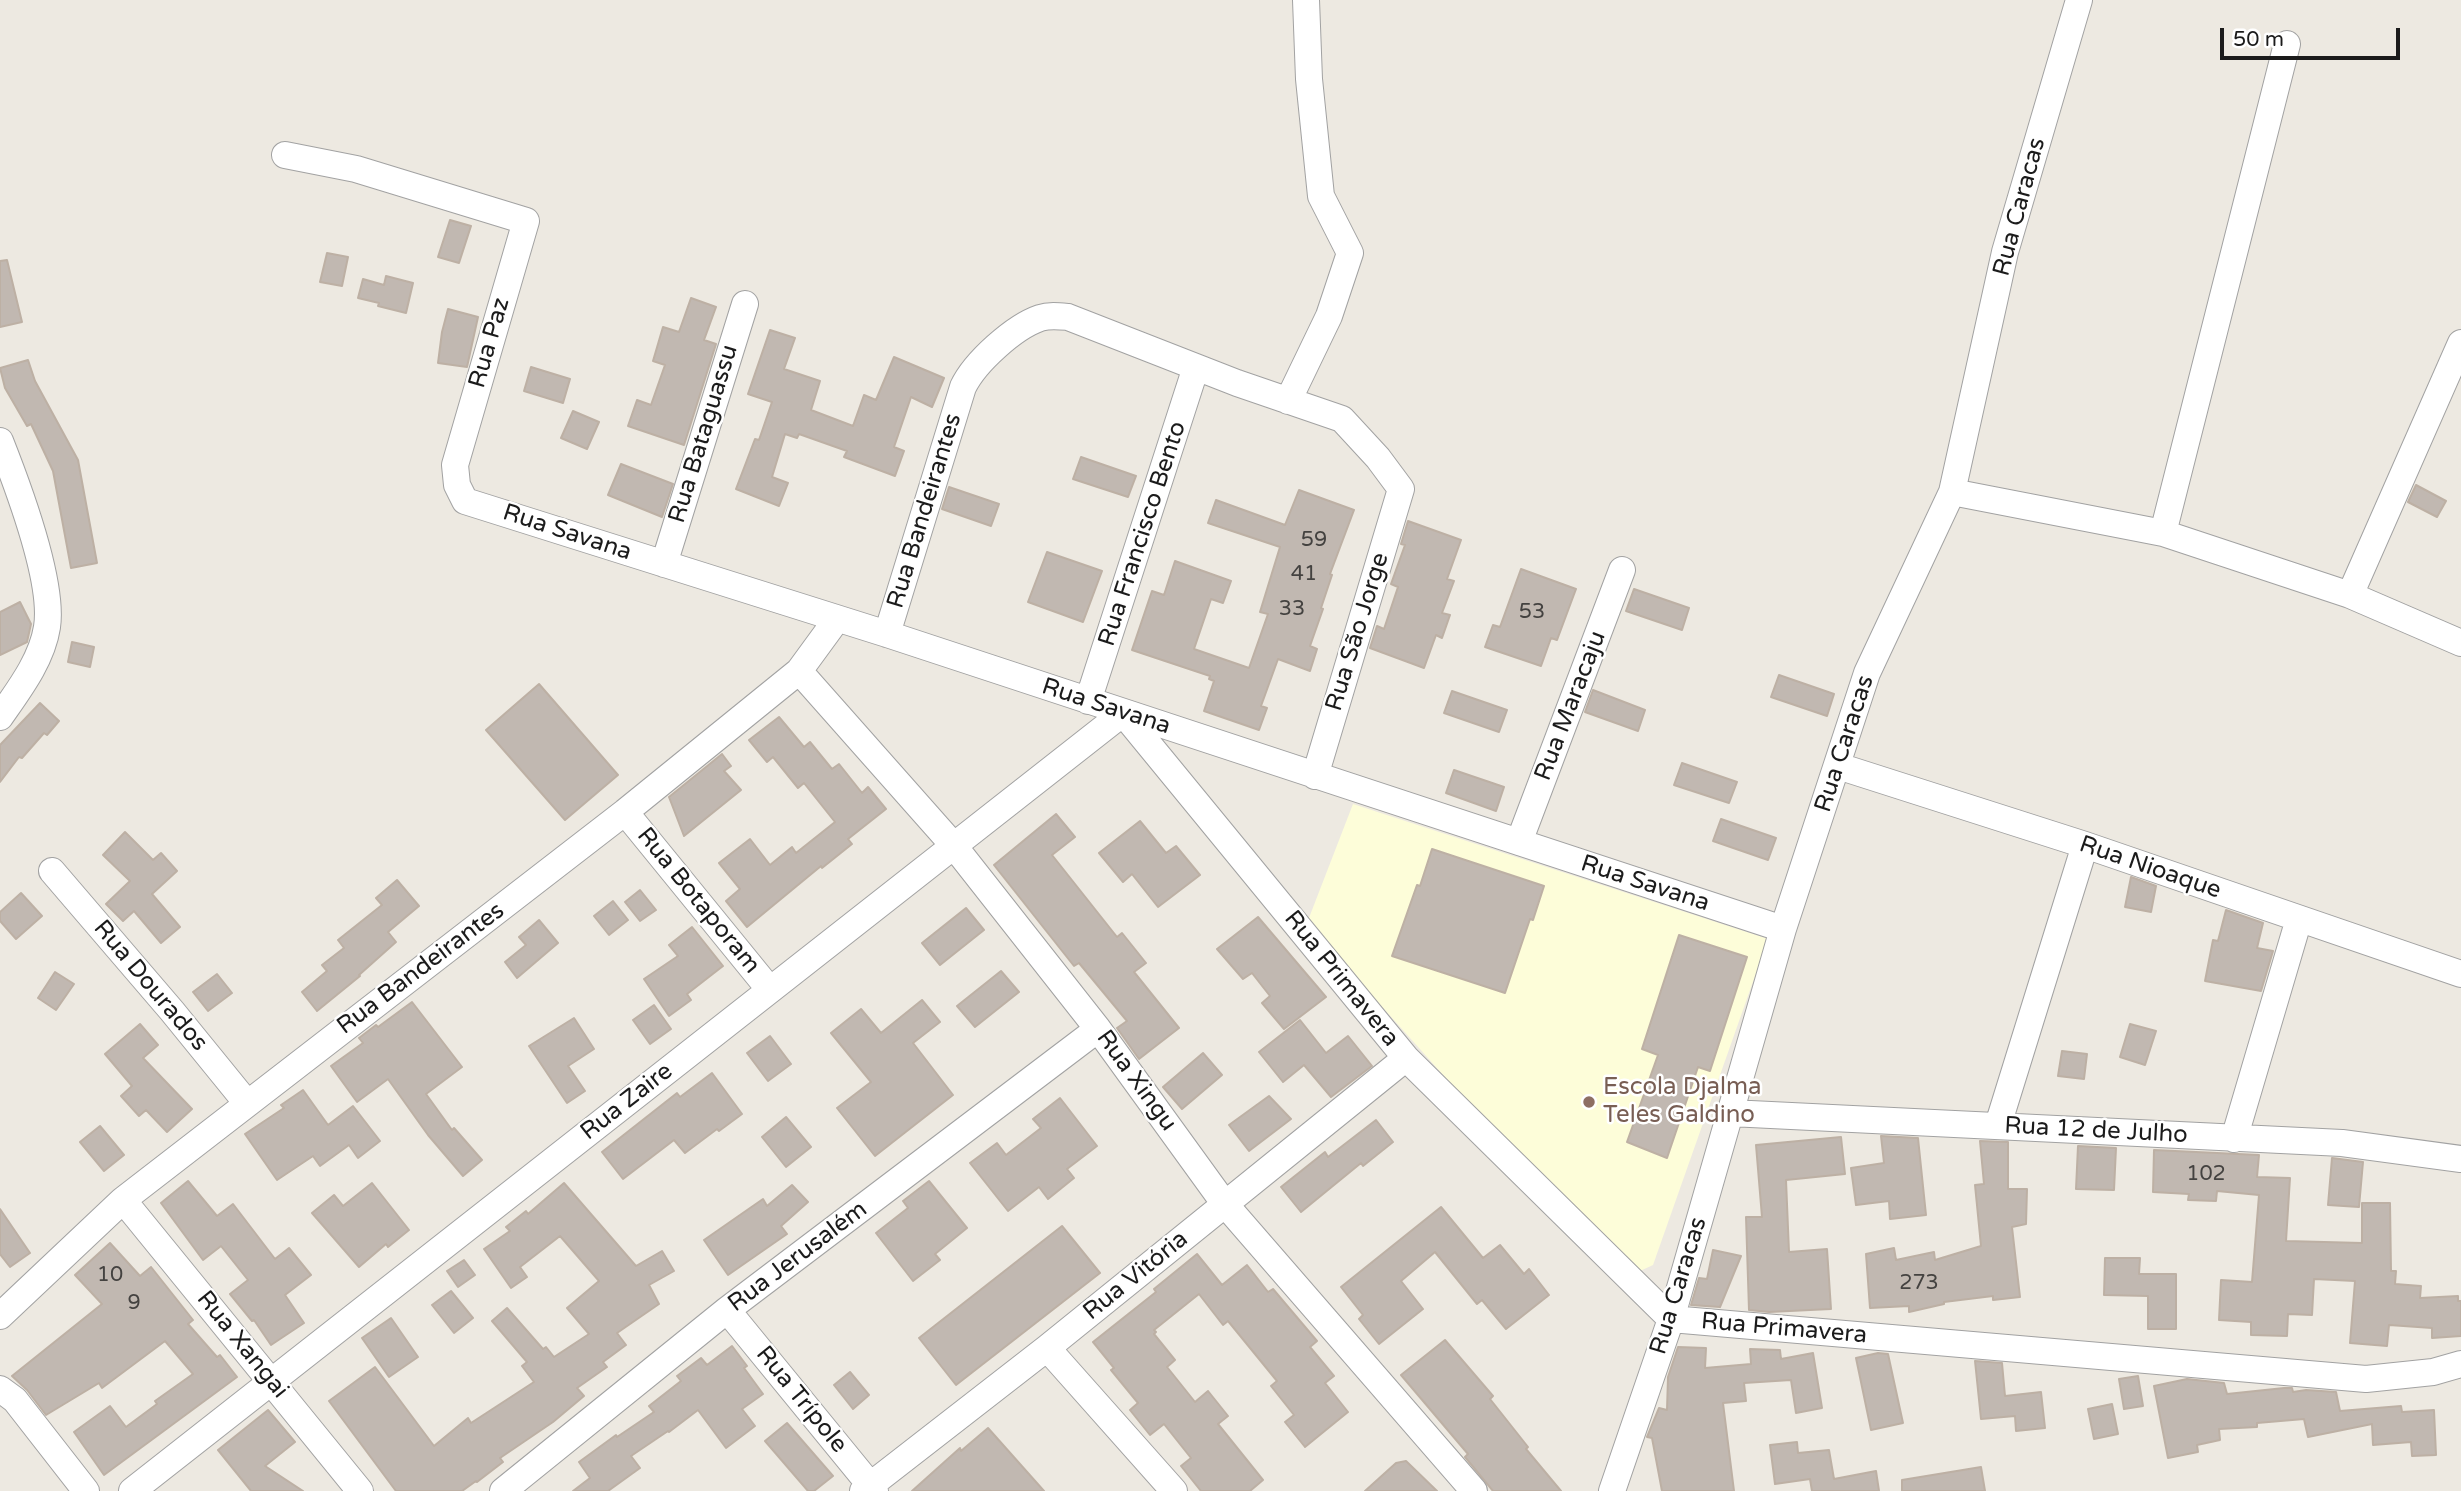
<!DOCTYPE html>
<html>
<head>
<meta charset="utf-8">
<style>
  body { margin:0 }
  #map { position:relative; width:2461px; height:1491px; overflow:hidden; background:#ede9e1; font-family:"Varela Round",sans-serif }
  canvas { display:block }
  .scale { position:absolute; left:2220px; top:28px; width:180px; height:32px; box-sizing:border-box; border:4px solid #1b1b1b; border-top:0; padding-left:9px; font-size:21px; line-height:24px; white-space:nowrap; color:#1b1b1b; -webkit-text-stroke:5px #fff; paint-order:stroke }
</style>
</head>
<body>
<div id="map">
<canvas width="2461" height="1491"></canvas>
<div class="scale">50 m</div>
</div>
<script>
const ctx = document.querySelector('canvas').getContext('2d');
ctx.lineJoin = 'round';
function fillPath(path, color) { ctx.fillStyle = color; ctx.fill(path, 'evenodd'); }
function trace(path, color, width, dash) { ctx.strokeStyle = color; ctx.lineWidth = width; ctx.lineCap = dash ? 'butt' : 'round'; ctx.setLineDash(dash || []); ctx.stroke(path); }
function drawText(font, color, halo, rows, align = 'center') {
  ctx.font = font + ' "Varela Round",sans-serif'; ctx.lineWidth = 5; ctx.setLineDash([]); ctx.textBaseline = 'middle'; ctx.strokeStyle = halo; ctx.fillStyle = color; for (const [text, x, y, turn = 0] of rows) {
    ctx.save(); ctx.translate(x, y); ctx.rotate((+turn || 0) * Math.PI / 180); ctx.textAlign = isNaN(turn) ? turn : align; if (halo) ctx.strokeText(text, 0, 0); ctx.fillText(text, 0, 0); ctx.restore();
  }
}
fillPath(new Path2D(`
  M1353,804L1768,939L1653,1265L1625,1278L1307,923Z`), '#fdfdd9');
const building = new Path2D(`
  M450,220L471,226L459,263L438,257Z
  M327,253L348,257L342,286L320,282Z
  M7,260L22,322L0,327V261Z
  M386,276L413,283L406,313L378,306L379,303L358,298L363,279L384,285Z
  M691,298L716,307L704,340L716,344L684,445L628,426L637,400L651,405L665,365L653,361L663,327L679,332Z
  M448,309L478,317L467,367L438,363L442,332Z
  M770,330L795,338L784,369L820,381L811,410L853,426L864,395L876,400L894,357L944,378L932,407L911,397L894,447L904,451L895,476L844,457L847,451L799,434L797,438L785,434L772,477L788,483L779,506L736,489L755,439L759,440L772,402L748,394Z
  M28,360L35,381L78,460L97,563L71,568L53,471L31,424L27,426L5,388L0,368Z
  M531,367L570,379L563,403L524,391Z
  M573,411L599,422L587,449L561,438Z
  M1081,457L1136,476L1128,497L1073,479Z
  M621,464L673,484L662,517L608,495Z
  M2416,485L2446,501L2437,517L2408,502Z
  M949,487L999,504L991,526L942,509Z
  M1299,490L1354,510L1330,574L1332,575L1321,608L1323,609L1310,646L1317,649L1310,671L1278,659L1261,706L1267,708L1259,730L1204,711L1214,681L1209,679L1210,676L1132,650L1152,591L1164,595L1175,561L1231,581L1223,603L1211,599L1194,649L1249,668L1268,614L1260,612L1280,547L1208,523L1216,500L1285,525Z
  M1408,521L1461,540L1447,579L1454,581L1442,613L1450,615L1442,638L1436,635L1424,668L1370,648L1377,626L1384,629L1398,587L1391,584L1405,545L1401,544Z
  M1047,552L1102,571L1083,622L1028,602Z
  M1521,569L1576,589L1557,640L1551,638L1541,666L1485,647L1493,625L1500,627Z
  M1634,589L1689,608L1682,630L1626,611Z
  M20,602L31,624L27,642L0,655V612Z
  M72,642L94,647L90,667L68,662Z
  M1779,675L1834,694L1827,716L1771,697Z
  M539,684L618,775L565,820L486,730Z
  M1593,690L1645,710L1638,731L1585,712Z
  M1452,691L1507,710L1499,732L1444,713Z
  M40,703L59,721L47,735L44,733L22,758L19,757L0,782V745Z
  M779,717L804,747L810,742L832,769L839,764L862,793L868,787L886,809L848,839L852,844L822,868L821,866L747,927L726,901L740,889L719,863L750,839L770,865L792,847L796,853L835,822L804,783L798,788L773,757L767,762L749,740Z
  M722,754L731,766L724,771L741,790L684,836L669,797Z
  M1682,763L1737,782L1729,803L1674,785Z
  M1454,770L1504,787L1496,811L1446,793Z
  M1056,814L1075,837L1052,855L1117,937L1122,933L1146,963L1134,972L1179,1028L1139,1059L1117,1028L1127,1021L1079,963L1074,966L994,865Z
  M1721,819L1776,838L1768,860L1713,841Z
  M1140,821L1166,853L1176,846L1200,875L1158,907L1132,874L1123,882L1099,853Z
  M125,832L153,860L161,853L177,871L152,894L180,927L161,943L134,911L123,921L106,904L130,881L103,855Z
  M1432,849L1544,886L1533,920L1530,919L1505,993L1392,956L1417,885L1420,886Z
  M2131,877L2156,886L2151,912L2125,907Z
  M397,880L419,906L388,932L396,942L359,975L360,976L317,1011L302,992L327,971L322,965L344,948L338,940L382,905L376,898Z
  M640,890L656,910L640,921L625,902Z
  M21,893L42,916L16,939L0,921V912Z
  M613,901L628,920L609,935L594,916Z
  M966,908L984,930L940,965L922,943Z
  M2226,910L2263,923L2257,948L2273,951L2261,991L2205,981L2213,940L2218,941Z
  M1258,917L1326,997L1284,1029L1262,1003L1270,996L1252,973L1243,979L1217,949Z
  M539,920L558,943L517,978L505,962L526,945L519,937Z
  M692,927L723,966L687,994L691,1000L669,1016L644,979L678,956L669,945Z
  M1679,935L1747,957L1710,1071L1698,1067L1667,1158L1627,1142L1658,1055L1642,1049Z
  M1001,971L1019,992L975,1027L957,1006Z
  M55,972L74,984L56,1010L38,998Z
  M217,974L232,993L208,1011L193,992Z
  M922,1000L940,1022L913,1043L953,1095L875,1156L837,1108L871,1082L831,1033L861,1009L881,1033Z
  M412,1002L462,1067L426,1094L452,1130L454,1128L482,1160L463,1176L428,1135L388,1079L357,1102L331,1066L363,1043L359,1038L376,1025L378,1027Z
  M654,1005L671,1029L650,1044L633,1020Z
  M574,1018L594,1049L568,1066L585,1091L567,1103L529,1046Z
  M1300,1020L1326,1053L1348,1036L1372,1066L1331,1097L1304,1065L1283,1082L1259,1052Z
  M140,1024L158,1045L143,1058L192,1109L167,1132L146,1110L139,1116L121,1096L132,1086L105,1054Z
  M2130,1024L2156,1031L2145,1065L2120,1057Z
  M770,1036L791,1064L768,1081L747,1053Z
  M2062,1051L2087,1054L2084,1079L2058,1076Z
  M1203,1053L1222,1075L1182,1109L1163,1087Z
  M712,1073L742,1114L719,1131L717,1129L685,1153L674,1140L623,1179L602,1152L677,1093L680,1097Z
  M303,1090L328,1125L353,1106L380,1141L358,1158L349,1145L320,1166L313,1156L277,1180L245,1134L284,1108L281,1105Z
  M1269,1096L1291,1119L1249,1151L1229,1125Z
  M1060,1098L1097,1146L1067,1169L1074,1178L1048,1199L1039,1187L1008,1211L970,1163L997,1143L1006,1155L1041,1128L1033,1119Z
  M786,1117L811,1147L786,1167L762,1137Z
  M1376,1120L1393,1142L1363,1166L1361,1163L1301,1212L1281,1187L1325,1152L1328,1157Z
  M100,1126L124,1155L104,1171L80,1142Z
  M1881,1136L1918,1138L1926,1215L1890,1219L1889,1201L1856,1205L1851,1168L1884,1163Z
  M1841,1137L1845,1174L1786,1180L1789,1252L1827,1249L1831,1309L1769,1312L1749,1310L1746,1217H1762L1756,1145Z
  M1980,1141L2008,1142V1189H2027L2026,1224L2012,1227L2020,1297L1993,1300V1296L1944,1302V1304L1909,1312V1306L1870,1308L1866,1254L1894,1248L1896,1260L1934,1252L1935,1260L1981,1246L1975,1185L1984,1184Z
  M2078,1146L2116,1148L2114,1190L2076,1189Z
  M2154,1150L2259,1155L2257,1177L2290,1178L2286,1241L2362,1243V1203H2390L2391,1271H2396L2395,1284L2421,1286L2420,1298L2458,1296V1301H2461V1336L2432,1338V1328L2389,1325L2387,1346L2350,1343L2355,1281L2314,1279L2312,1315L2288,1314L2287,1336L2251,1335V1322L2219,1320L2221,1280L2252,1282L2259,1195L2217,1191L2216,1201L2188,1200L2189,1194L2153,1192Z
  M2332,1158L2363,1162L2359,1207L2328,1205Z
  M188,1181L217,1216L233,1204L275,1259L289,1248L311,1275L285,1295L304,1323L271,1345L254,1320L252,1321L230,1294L248,1280L221,1246L203,1260L161,1203Z
  M929,1181L967,1228L935,1254L940,1260L913,1281L876,1233L908,1208L903,1201Z
  M372,1183L409,1230L388,1247L386,1244L359,1267L312,1213L334,1195L343,1206Z
  M564,1183L636,1266L662,1251L674,1271L649,1285L659,1304L617,1333L626,1345L603,1362L607,1367L577,1388L584,1396L553,1422L500,1458L503,1462L477,1482L476,1481L462,1491H396L329,1401L375,1367L434,1446L468,1418L471,1423L534,1382L522,1366L527,1362L492,1321L507,1308L543,1349L546,1347L554,1357L589,1334L567,1308L599,1281L560,1236L520,1267L527,1277L511,1288L484,1249L510,1231L506,1227L526,1211L528,1214Z
  M792,1185L808,1202L781,1226L787,1234L728,1275L704,1240L763,1199L767,1206Z
  M1441,1207L1483,1258L1500,1245L1524,1274L1529,1269L1549,1295L1506,1329L1482,1300L1477,1304L1435,1252L1401,1281L1423,1309L1379,1344L1359,1319L1363,1315L1341,1287Z
  M0,1209L30,1253L10,1267L0,1254Z
  M1062,1226L1100,1273L956,1385L919,1338Z
  M110,1243L140,1276L151,1267L193,1320L188,1324L217,1357L220,1355L237,1377L104,1475L74,1432L110,1406L126,1427L157,1404L155,1401L193,1374L165,1341L102,1388L99,1383L46,1415L27,1390L12,1376L102,1304L75,1275Z
  M1713,1250L1741,1256L1720,1307L1691,1305L1699,1278L1707,1279Z
  M1197,1254L1222,1285L1247,1265L1268,1292L1273,1289L1317,1341L1310,1347L1334,1376L1325,1383L1348,1412L1305,1447L1285,1422L1294,1415L1271,1386L1277,1381L1228,1321L1223,1325L1199,1294L1154,1330L1156,1332L1154,1334L1175,1360L1167,1367L1195,1402L1208,1391L1228,1416L1218,1424L1263,1480L1250,1491H1201L1181,1466L1191,1458L1164,1424L1150,1435L1130,1410L1138,1403L1111,1370L1114,1368L1093,1342L1156,1292L1154,1289Z
  M2105,1258H2140L2139,1274H2176V1329H2148V1296L2104,1295Z
  M464,1260L475,1275L458,1287L447,1271Z
  M451,1291L473,1318L454,1333L432,1305Z
  M391,1318L418,1357L389,1377L362,1338Z
  M1445,1340L1493,1396L1490,1399L1528,1447L1526,1449L1561,1491H1493L1465,1457L1468,1454L1401,1375Z
  M732,1346L747,1366L744,1368L763,1394L742,1409L755,1426L726,1448L698,1410L669,1432L668,1431L631,1456L640,1468L608,1491H573L590,1478L579,1462L616,1435L617,1437L654,1412L649,1406L681,1381L677,1376L701,1358L707,1365Z
  M1678,1347L1706,1348L1705,1368L1751,1364L1750,1349L1780,1350L1781,1359L1813,1353L1822,1408L1796,1413L1791,1380L1744,1383L1746,1401L1723,1403L1734,1491H1662L1652,1438L1647,1437L1659,1408L1667,1410L1668,1377Z
  M1878,1353L1888,1354L1903,1423L1871,1430L1856,1358Z
  M1975,1361L2002,1363L2005,1396L2041,1392L2045,1428L2016,1431L2015,1416L1981,1419Z
  M850,1372L869,1395L853,1409L834,1385Z
  M2138,1376L2143,1406L2124,1409L2119,1379Z
  M2187,1379L2224,1383L2227,1394L2284,1388H2292L2293,1392L2306,1390L2336,1392L2340,1411L2401,1406L2402,1412L2434,1410L2436,1455L2412,1456L2411,1442L2373,1445L2372,1424L2308,1437L2304,1419L2257,1423V1427L2219,1429L2220,1440L2197,1445L2198,1452L2168,1458L2154,1386Z
  M2112,1404L2118,1434L2094,1439L2088,1409Z
  M268,1410L295,1442L265,1466L303,1491H251L218,1450Z
  M787,1423L833,1476L814,1491H808L765,1441Z
  M988,1428L1044,1491H912L960,1448L961,1451Z
  M1797,1442L1798,1453L1829,1450L1834,1479L1876,1471L1879,1491H1812L1810,1479L1775,1484L1770,1445Z
  M1406,1461L1437,1491H1365L1396,1463Z
  M1981,1467L1985,1491H1902V1480Z`);
fillPath(building, '#c1b8b1');
trace(building, '#bdb0a4', 2);
const minor = new Path2D(`
  M285,155L356,169L526,221L455,465L457,485L465,501L887,634L1783,929
  M1288,401L1329,316L1350,253L1321,196L1309,79L1306,0
  M0,441C17,484 54,582 47,627C42,660 18,691 0,717
  M1952,492L2163,533L2350,595L2461,643
  M2163,533L2287,44
  M664,564L745,304
  M2350,595L2461,343
  M887,634L963,387C975,362 1014,327 1040,318C1049,315 1058,316 1068,317L1237,383L1342,419L1378,458L1401,489L1315,776
  M799,671L954,846L1098,1029L1224,1203L1474,1491
  M1088,701L1196,367
  M1838,766L2085,845L2461,974
  M625,812L770,990
  M1519,842L1622,570
  M52,871L172,1011L246,1102
  M1730,1113L2342,1143L2461,1159
  M1998,1125L2085,845
  M2234,1139L2299,919
  M123,1200L360,1491
  M727,1310L875,1491
  M0,1316L123,1200L625,812L799,671L837,619
  M1047,1348L1174,1491
  M0,1389L15,1400L86,1491
  M132,1491L1123,713L1406,1058L1671,1319L2366,1379L2433,1372L2461,1364
  M503,1491L727,1310L1098,1029
  M863,1491L1047,1348L1406,1058
  M1612,1491L1671,1319L1783,929L1867,673L1952,492L2005,252L2079,0`);
trace(minor, '#a2a2a2', 28);
trace(minor, '#fff', 26);
for (const [x, y, r, color] of [
  [1589,1102,7,"#8d6e63"]
]) { const dot = new Path2D(); dot.arc(x, y, r, 0, 2 * Math.PI); ctx.fillStyle = color; ctx.fill(dot); trace(dot, '#fff', 2.5); }
drawText('21px', '#444240', null, [
  ["59",1314,540],
  ["41",1304,574],
  ["33",1292,609],
  ["53",1532,612],
  ["102",2206,1174],
  ["10",110,1275],
  ["273",1919,1283],
  ["9",134,1303]
]);
drawText('24px', '#1b1b1b', '#fff', [
  ["Rua Caracas",2020,207,-75],
  ["Rua Paz",490,343,-74],
  ["Rua Bataguassu",704,434,-73],
  ["Rua Bandeirantes",925,511,-73],
  ["Rua Savana",567,533,18],
  ["Rua Francisco Bento",1143,534,-72],
  ["Rua São Jorge",1358,632,-73],
  ["Rua Maracaju",1571,706,-69],
  ["Rua Savana",1106,707,18],
  ["Rua Caracas",1845,744,-72],
  ["Rua Nioaque",2150,868,19],
  ["Rua Savana",1645,884,18],
  ["Rua Botaporam",698,901,51],
  ["Rua Bandeirantes",421,969,-37],
  ["Rua Primavera",1341,979,51],
  ["Rua Dourados",150,986,50],
  ["Rua Xingu",1136,1081,54],
  ["Rua Zaire",627,1102,-38],
  ["Rua 12 de Julho",2096,1131,3],
  ["Rua Jerusalém",798,1257,-37],
  ["Rua Vitória",1136,1276,-39],
  ["Rua Caracas",1679,1286,-73],
  ["Rua Primavera",1784,1329,5],
  ["Rua Xangai",242,1345,51],
  ["Rua Trípole",801,1400,51]
]);
drawText('24px', '#785e54', '#fff', [
  ["Escola Djalma",1603,1088],
  ["Teles Galdino",1603,1116]
], 'left');
</script>
</body>
</html>
